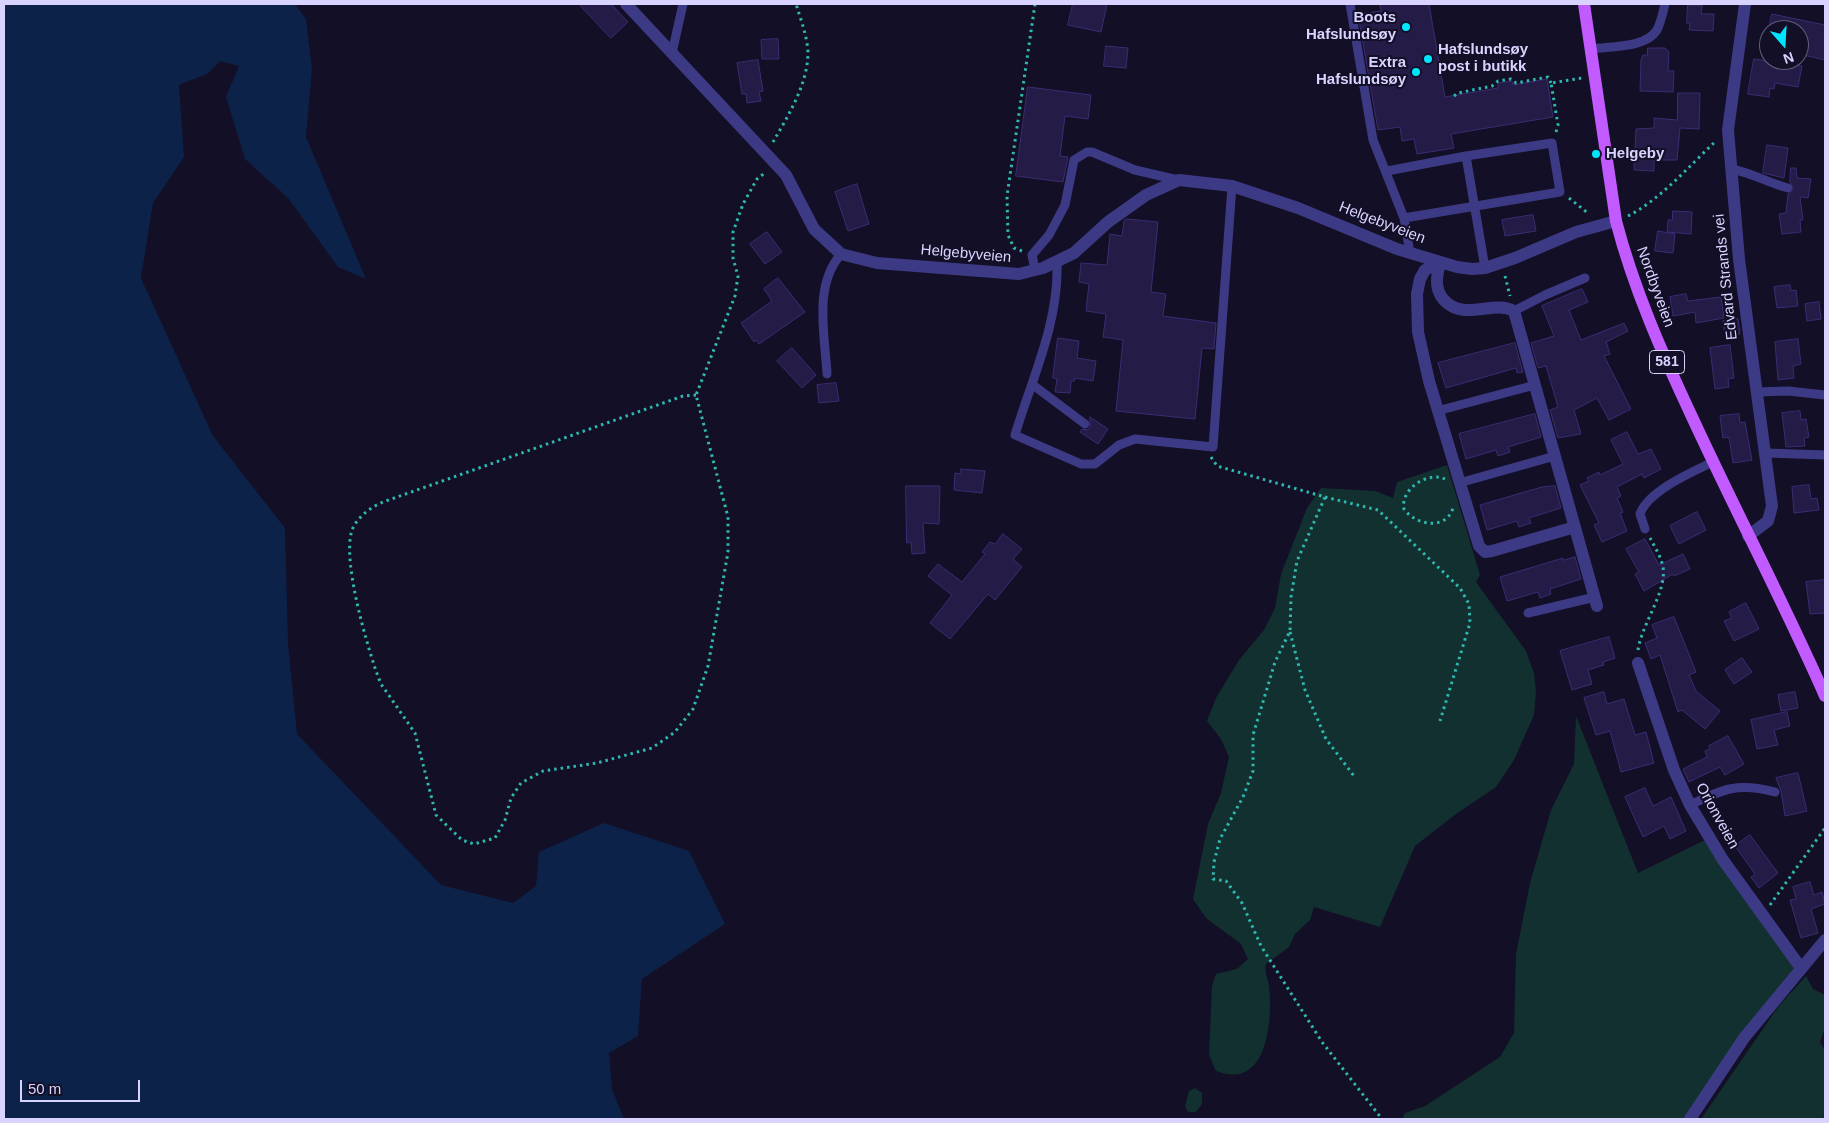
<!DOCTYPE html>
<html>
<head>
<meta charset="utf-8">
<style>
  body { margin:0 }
  #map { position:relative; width:1829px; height:1123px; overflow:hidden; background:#130f26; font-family:Helvetica,sans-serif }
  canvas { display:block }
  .frame { position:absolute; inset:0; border:5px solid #d9d4ff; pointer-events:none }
  .north { position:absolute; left:1759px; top:20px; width:50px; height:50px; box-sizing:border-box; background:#130f26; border:1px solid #625e7d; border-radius:50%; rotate:161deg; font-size:14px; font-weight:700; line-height:20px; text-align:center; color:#d9d4ff }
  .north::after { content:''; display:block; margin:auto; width:18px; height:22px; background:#00e5ff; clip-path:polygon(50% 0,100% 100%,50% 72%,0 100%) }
  .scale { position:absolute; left:20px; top:1080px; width:120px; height:22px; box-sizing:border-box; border:2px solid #d9d4ff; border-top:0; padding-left:6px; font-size:15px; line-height:18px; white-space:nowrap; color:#d9d4ff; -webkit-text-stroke:4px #130f26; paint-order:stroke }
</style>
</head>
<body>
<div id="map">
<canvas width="1829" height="1123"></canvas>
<div class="frame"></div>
<div class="north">N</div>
<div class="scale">50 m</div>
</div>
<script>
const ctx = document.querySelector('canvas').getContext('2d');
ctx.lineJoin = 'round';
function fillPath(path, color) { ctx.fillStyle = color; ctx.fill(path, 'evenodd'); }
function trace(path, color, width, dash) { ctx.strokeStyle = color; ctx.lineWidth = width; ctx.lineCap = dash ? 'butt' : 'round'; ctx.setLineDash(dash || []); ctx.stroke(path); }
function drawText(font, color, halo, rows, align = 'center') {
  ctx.font = font + ' Helvetica,sans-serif'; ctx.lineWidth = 4; ctx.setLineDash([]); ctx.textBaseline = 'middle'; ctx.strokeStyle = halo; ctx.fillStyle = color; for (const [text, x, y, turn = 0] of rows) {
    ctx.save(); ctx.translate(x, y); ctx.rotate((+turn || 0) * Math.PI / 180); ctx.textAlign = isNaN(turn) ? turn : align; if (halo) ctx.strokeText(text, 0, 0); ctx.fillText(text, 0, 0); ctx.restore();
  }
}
fillPath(new Path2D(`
  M1447,465L1480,575L1476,582L1526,651L1534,673L1536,692L1534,715L1514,760L1496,787L1456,814L1415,846L1380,927L1314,907L1310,920L1295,934L1289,947L1266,964C1264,972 1268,978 1269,986C1273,1022 1267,1091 1216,1071L1209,1055L1212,986L1216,974L1237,969L1248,959L1241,944L1206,918L1193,899L1208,824L1221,793L1229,757L1221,739L1207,721L1216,698L1239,660L1264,630L1275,608L1281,574L1307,508L1321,488L1375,491L1393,498L1397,482Z
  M1576,716L1638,873L1709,838L1801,968L1690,1119H1402L1405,1113L1425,1106L1500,1057L1514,1033L1516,954L1530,883L1551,810L1574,764Z
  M1806,976L1813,989L1825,995V1028L1820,1042L1825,1051V1112L1823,1119H1701L1778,1007Z
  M1195,1088L1202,1093V1104L1196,1112H1188L1185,1106L1189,1091Z`), '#12302f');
fillPath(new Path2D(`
  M4,4H295L306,19L312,69L306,137L366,279L338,267L288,198L245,159L226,97L239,66L220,61L207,74L179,85L184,157L153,203L141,278L213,436L285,528L288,643L297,734L441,885L513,903L536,886L539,852L604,823L689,851L725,924L642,979L638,1036L609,1053L612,1089L624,1119H4Z`), '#0c2248');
const building = new Path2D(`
  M579,4H611L628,22L611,38Z
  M1073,4H1107L1101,32L1068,25Z
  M1380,4H1429L1445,97L1498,88V83L1512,81L1513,85L1547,79L1553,117L1451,134L1454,148L1417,154L1414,139L1402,141L1400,127L1378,130L1358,14L1381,11Z
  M1688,5H1702L1701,14H1714L1713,31L1689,30L1690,23H1687Z
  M1772,14L1825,25V60L1799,54V30H1769Z
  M778,39L779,59H762L761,40Z
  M1106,46L1128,48L1126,68L1104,66Z
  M1648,48H1665L1669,52L1668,71H1674L1673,92L1640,91L1641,60L1643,55H1647Z
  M1754,59L1802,66L1798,87L1775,83L1774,89L1770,88L1769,97L1748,94Z
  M758,60L763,91L759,92L761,101L747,103L746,94H742L737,63Z
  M1028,87L1091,95L1088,119L1065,116L1060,156L1068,157L1063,182L1016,176Z
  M1678,93H1700L1699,129L1680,128L1677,160H1654V171L1634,170L1636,129L1654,128V118L1677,120Z
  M1767,145L1788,148L1784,178L1763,173Z
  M1791,168H1796L1797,178L1811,179L1808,198L1800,197L1803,220H1800L1801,232L1782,234L1779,214L1786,213L1788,194L1794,189L1790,182Z
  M857,184L869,224L848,231L835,192Z
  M1673,211L1692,212L1691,234L1667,232L1668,220H1672Z
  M1533,215L1536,231L1505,236L1502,220Z
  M1127,219L1158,222L1151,292L1166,294L1163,316L1216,323L1214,349L1202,348L1195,419L1116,411L1123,340L1103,337L1106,314L1086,311L1089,284L1079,282L1081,263L1107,265L1110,234L1122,236L1124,221Z
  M1658,231L1675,234L1673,253L1655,251Z
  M767,232L782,252L765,264L750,244Z
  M778,278L805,312L759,344L756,340L754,342L741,323L772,301L764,289Z
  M1790,285L1791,291L1796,290L1798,306L1777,308L1774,287Z
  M1582,289L1588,302L1569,310L1581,340L1624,323L1628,331L1606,342L1610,354L1604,356L1631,409L1609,420L1597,398L1574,410L1581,434L1558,438L1550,410L1558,407L1546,366L1538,368L1531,343L1554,336L1542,306Z
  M1686,294L1688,301L1721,297L1724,318L1696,323L1695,312L1673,316L1670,297Z
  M1819,302L1821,319L1807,321L1805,304Z
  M1738,319L1740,334L1725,336L1723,321Z
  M1058,338L1079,341L1077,358L1096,361L1093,381L1075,378L1074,381H1071L1070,393L1055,392L1057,379L1053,378Z
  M1798,339L1801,364L1793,366L1794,378L1778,380L1775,342Z
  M1515,343L1523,372L1517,373L1516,368L1446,388L1438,363Z
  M1730,345L1734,378L1728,379L1729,387L1715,389L1710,348Z
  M792,348L816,375L802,388L777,361Z
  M836,383L839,401L819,403L817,385Z
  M1800,411L1801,420L1806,419L1809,437L1804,438L1805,446L1786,447L1782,413Z
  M1535,414L1541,437L1508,447L1510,452L1498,456L1496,450L1466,459L1459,434Z
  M1739,414L1740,423L1745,422L1752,460L1733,463L1729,437L1723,438L1720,416Z
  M1090,417L1108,429L1098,444L1080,432L1082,429L1087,430L1090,427Z
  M1627,432L1638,454L1651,449L1661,469L1644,478L1642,474L1617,487L1621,496L1617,498L1623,512L1620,513L1627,531L1602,542L1594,525L1599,523L1580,485L1589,481L1587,478L1599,472L1600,475L1623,464L1611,440Z
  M961,469L985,471L982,493L954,490L955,473L961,474Z
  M1809,485L1811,499L1817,498L1819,510L1794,513L1792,487Z
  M906,486H940L939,524L923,523L925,553L912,554L911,542L907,543Z
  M1555,486L1561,508L1529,518L1531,523L1519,527L1517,521L1487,530L1480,505L1542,487Z
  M1697,512L1706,530L1679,544L1670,526Z
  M1003,534L1022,549L1013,559L1022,567L995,600L988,594L950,639L930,623L952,595L928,576L938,564L962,582L985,554L982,552L990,542L995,544Z
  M1645,539L1659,565L1683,554L1690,569L1674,576L1673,574L1644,591L1635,574L1639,572L1626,549Z
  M1575,557L1581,579L1550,589L1551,594L1540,598L1538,592L1507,601L1500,577L1563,558L1564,560Z
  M1825,580V613L1810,614L1806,582Z
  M1746,603L1759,629L1734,641L1724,621L1732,618L1729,612Z
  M1674,617L1696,672L1689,675L1696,691L1720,711L1705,729L1682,710L1678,712L1660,655L1651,659L1645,643L1657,638L1652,625Z
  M1609,637L1615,658L1603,662L1604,665L1588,670L1592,684L1572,690L1560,651Z
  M1742,658L1752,672L1734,684L1725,670Z
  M1604,692L1607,704L1624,699L1635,735L1646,732L1654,763L1621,772L1610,731L1596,735L1584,698Z
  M1795,692L1798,708L1781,711L1778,695Z
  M1787,712L1790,726L1774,730L1778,745L1757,749L1751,720Z
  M1728,736L1744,764L1725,775L1720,767L1689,782L1683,769L1707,757L1705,751L1710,749L1709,746Z
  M1798,773L1807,811L1785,816L1781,791L1776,778Z
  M1645,788L1653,806L1671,797L1686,831L1670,839L1664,826L1643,837L1625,797Z
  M1750,835L1778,873L1759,888L1751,877L1755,874L1735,846Z
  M1810,882L1814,895L1822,892L1825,904L1811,909L1818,933L1801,938L1790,900L1796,899L1793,887Z`);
fillPath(building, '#241b47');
trace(building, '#3b2d73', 1);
trace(new Path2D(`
  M1454,96L1458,93L1492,86L1498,81L1511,79L1516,83L1548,77L1551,83
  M1556,132L1558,125L1551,83L1582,78
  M773,142C788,116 808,84 808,52C807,36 801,20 796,4
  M1569,198L1589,214
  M1628,216C1661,199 1689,166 1716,141
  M1022,251L1014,248L1008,235L1007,196L1035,4
  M1505,276L1510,296
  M696,395L683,396L383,502C371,507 357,517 352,530C342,560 366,641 376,671L381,684L415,733L436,815L462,840L474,844L495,838L505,820L511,798L521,783L543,771L597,763L652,748L675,732L693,709L708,666L728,552V517L696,395L735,296L738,276L733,258V232L743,204L757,179L766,172
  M1211,457L1217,466L1325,497L1297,561L1291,597L1290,631L1275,662L1253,735V771L1243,797L1220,839L1214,862L1213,879L1226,881L1242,903L1261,946L1322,1042L1382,1119
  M1445,479C1428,471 1400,489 1404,509C1415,525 1446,531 1453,508
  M1325,497L1378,510L1460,588L1469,604L1470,623L1440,721
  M1290,632L1305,690L1326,739L1354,776
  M1638,650C1642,623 1667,592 1663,567C1661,557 1655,547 1650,538
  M1770,905L1825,828`), '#2fb8b0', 3, [2.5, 4]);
trace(new Path2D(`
  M1350,4L1373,140L1404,218L1560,192L1552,143L1466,156
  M1591,49C1609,46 1645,49 1657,30C1661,22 1663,12 1665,4
  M672,53L683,4
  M1731,169C1750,172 1768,183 1788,188
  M1387,171L1466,156L1485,268
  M1404,218L1410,253
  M1057,263C1059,323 1032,378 1015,435L1081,464H1095L1119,445L1135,439L1213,447L1232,186
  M1035,270L1032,255L1049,235L1065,205L1074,160L1087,152H1092L1135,170L1178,180
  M1514,311L1545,295L1585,278
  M827,374C825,335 813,286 841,254
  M1033,385L1085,424
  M1757,392L1788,391L1825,395
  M1437,411L1535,385
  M1767,453L1825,455
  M1459,483L1555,456
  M1645,529L1640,514C1648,491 1692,472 1713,462
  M1528,613L1595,597
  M1690,805C1723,789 1738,782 1775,792`), '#3d3a85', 9);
trace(new Path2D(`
  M626,4L786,175L814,229L841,254L877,263L1019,274L1043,268L1074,253L1108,222L1146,195L1179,180L1232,186L1298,208L1397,249L1457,267L1472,269L1485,268L1515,258L1576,232L1616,221
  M1745,4L1728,130L1739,259L1772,506L1768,521L1748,536
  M1440,262C1437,275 1434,288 1443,299C1464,323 1493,299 1514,311L1597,606
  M1440,262L1425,270L1420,279L1417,294L1418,332L1429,381L1479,546L1485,552L1492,551L1575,527
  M1638,663L1674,770L1690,805L1723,860L1801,968
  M1690,1119L1744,1038L1825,940`), '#3d3a85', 12);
trace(new Path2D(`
  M1584,4L1616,221C1634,290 1663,355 1693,419C1736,512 1784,603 1825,696`), '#c25bff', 12);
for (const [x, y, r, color] of [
  [1406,27,5,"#00e5ff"],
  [1428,59,5,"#00e5ff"],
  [1416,72,5,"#00e5ff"],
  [1596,154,5,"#00e5ff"]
]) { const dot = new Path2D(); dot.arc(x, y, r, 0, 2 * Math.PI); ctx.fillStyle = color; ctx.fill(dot); trace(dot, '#130f26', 2); }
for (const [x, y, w] of [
  [1667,362,35]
]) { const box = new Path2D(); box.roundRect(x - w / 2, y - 11.5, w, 23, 4); ctx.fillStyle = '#130f26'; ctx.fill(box); trace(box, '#d9d4ff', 1); }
drawText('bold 14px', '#d9d4ff', null, [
  ["581",1667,362]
]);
drawText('bold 15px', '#d9d4ff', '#130f26', [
  ["Boots",1396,18],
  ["Hafslundsøy",1396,35],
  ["Hafslundsøy",1438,50,"left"],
  ["post i butikk",1438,67,"left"],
  ["Extra",1406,63],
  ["Hafslundsøy",1406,80],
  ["Helgeby",1606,154,"left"]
], 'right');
drawText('15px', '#d9d4ff', '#130f26', [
  ["Helgebyveien",1382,223,21],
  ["Helgebyveien",966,254,5],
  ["Edvard Strands vei",1726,277,-96],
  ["Nordbyveien",1655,287,70],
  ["Orionveien",1717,816,61]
]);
</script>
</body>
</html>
